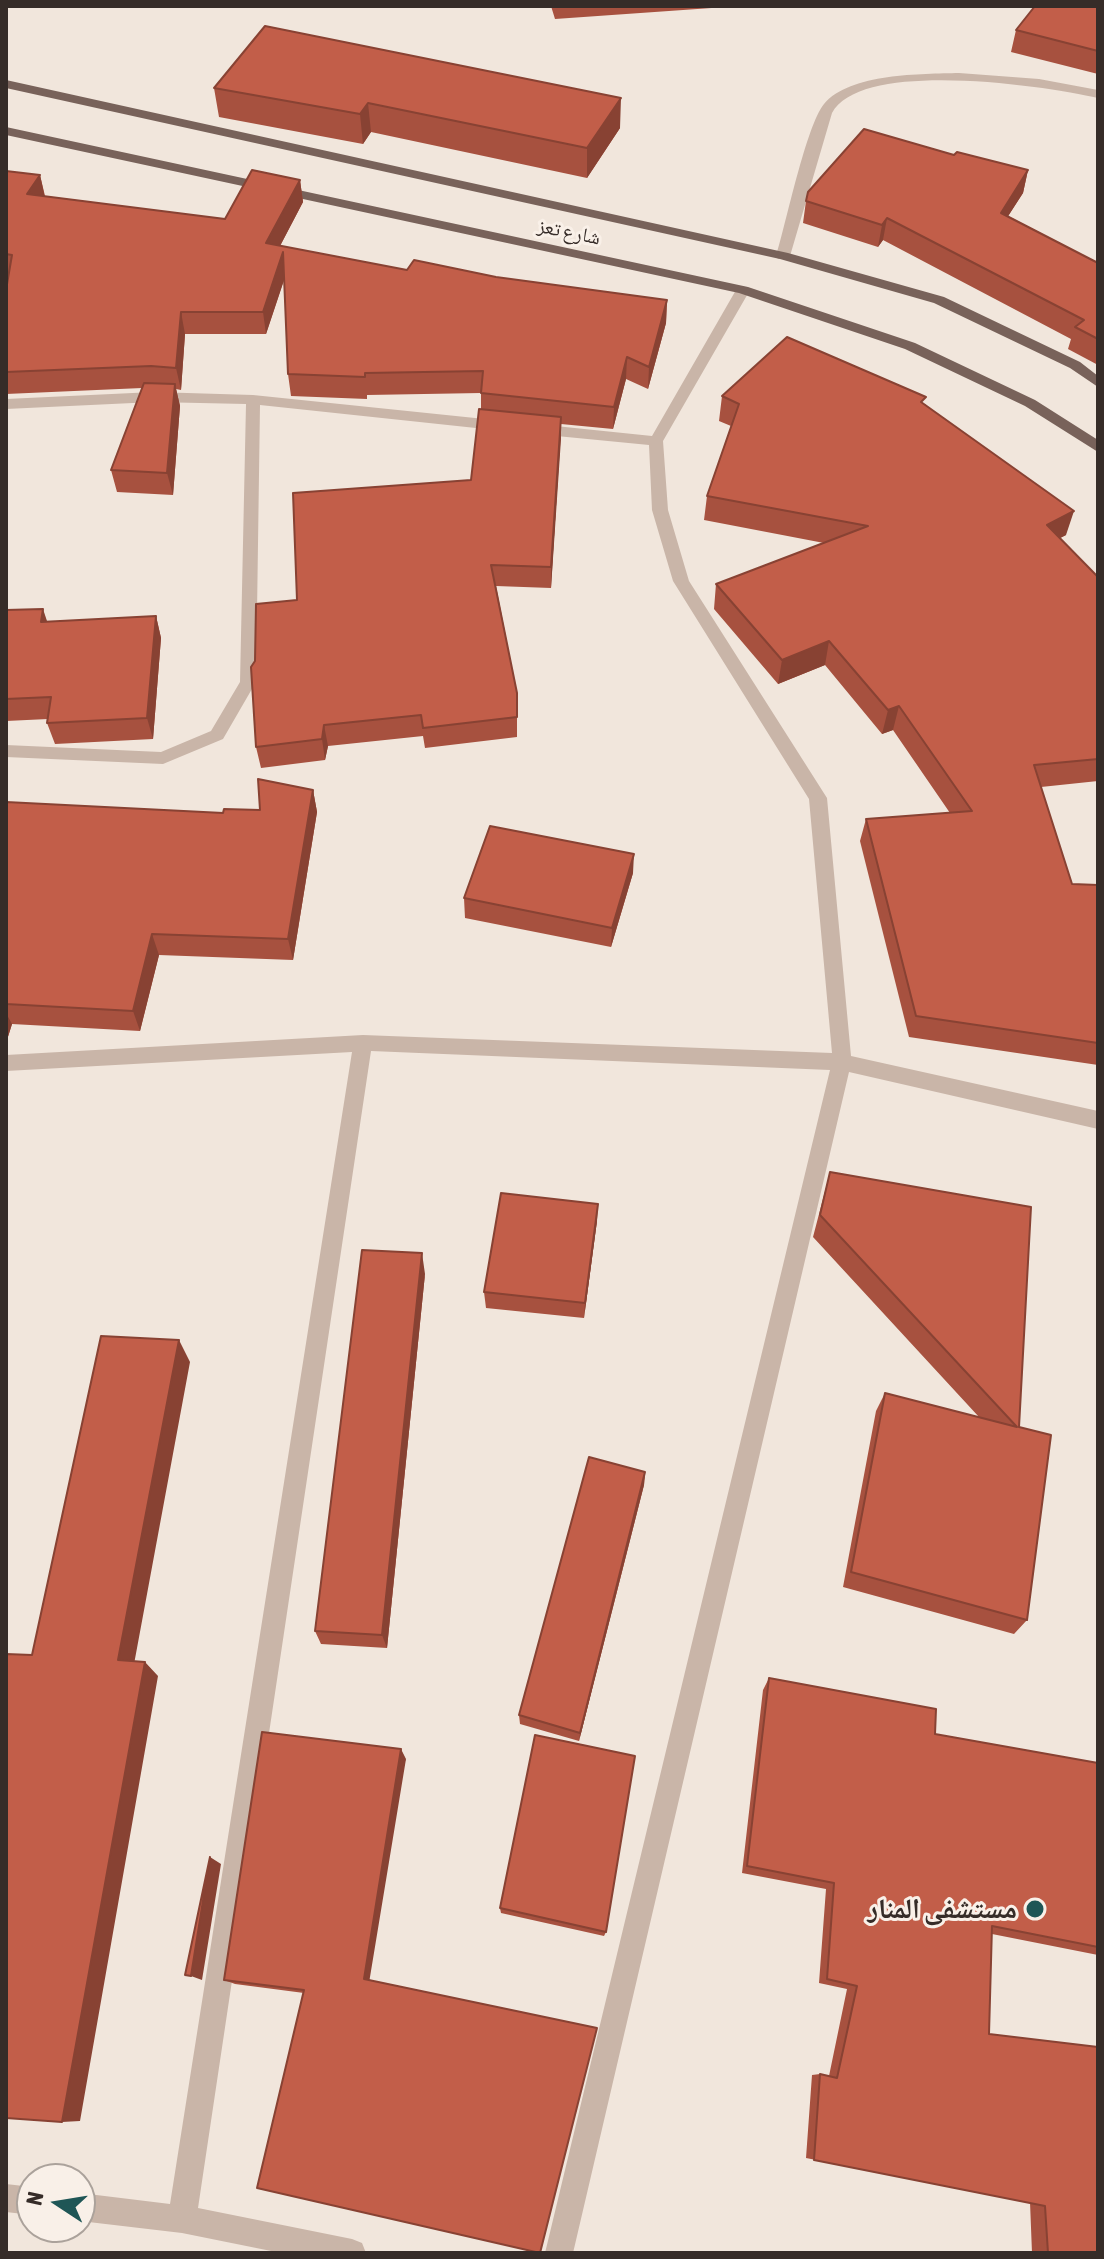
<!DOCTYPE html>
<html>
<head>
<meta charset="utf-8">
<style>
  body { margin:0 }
  #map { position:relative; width:1104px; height:2259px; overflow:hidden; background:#f1e6dc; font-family:"Asap Condensed",sans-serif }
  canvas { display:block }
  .frame { position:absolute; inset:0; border:8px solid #362c28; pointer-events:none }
  .north { position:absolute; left:16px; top:2163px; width:80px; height:80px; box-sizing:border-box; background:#f9f0e8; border:2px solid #aba29b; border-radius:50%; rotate:282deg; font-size:22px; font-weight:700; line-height:32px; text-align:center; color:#362c28 }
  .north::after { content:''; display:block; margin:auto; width:28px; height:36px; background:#1f5656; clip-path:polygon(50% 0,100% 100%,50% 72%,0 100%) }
</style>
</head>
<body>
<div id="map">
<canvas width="1104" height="2259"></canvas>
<div class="frame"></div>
<div class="north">N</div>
</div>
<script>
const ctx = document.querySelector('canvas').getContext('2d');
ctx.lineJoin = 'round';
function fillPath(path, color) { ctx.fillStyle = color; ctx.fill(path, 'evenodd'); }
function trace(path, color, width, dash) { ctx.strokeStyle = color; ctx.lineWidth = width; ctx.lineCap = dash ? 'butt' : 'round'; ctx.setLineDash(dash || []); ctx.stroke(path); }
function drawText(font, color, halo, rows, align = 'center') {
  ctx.font = font + ' "Asap Condensed","Noto Naskh Arabic",sans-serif'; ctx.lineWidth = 6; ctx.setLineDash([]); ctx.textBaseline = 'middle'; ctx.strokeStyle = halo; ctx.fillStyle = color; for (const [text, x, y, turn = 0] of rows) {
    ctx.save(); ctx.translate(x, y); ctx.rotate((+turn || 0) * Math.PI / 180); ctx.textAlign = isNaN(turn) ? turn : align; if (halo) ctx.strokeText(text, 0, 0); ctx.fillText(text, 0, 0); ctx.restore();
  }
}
fillPath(new Path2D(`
  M959,73L1039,79L1098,90V98C1047,86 861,58 832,113L790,256L778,259L776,256C786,224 806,126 824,104C850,73 922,74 959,73Z
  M743,286L750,290L663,441L668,510L689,581L827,798L851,1056L1098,1111V1129L849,1072L573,2253H545L830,1070L371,1051L198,2208L352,2239L362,2243L366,2253H281L182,2233L80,2221V2193L170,2204L352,1052L6,1071V1055L363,1035L832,1053L809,799L673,581L652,510L649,445L536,434L529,429L536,424L652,436L736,290Z
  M154,392L253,395L504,421L511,426L504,431L260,405L256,682L223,739L163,764L6,757V745L161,752L211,731L240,682L246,404L154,402L6,409V399Z
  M6,2184L32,2187V2215L6,2212Z`), '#c9b5a8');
fillPath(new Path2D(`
  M6,80L788,253L944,297L1080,362L1098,376V387L1070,368L934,303L780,259L6,88Z
  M6,127L748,287L915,343L1035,400L1098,440V452L1025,406L905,349L739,293L6,135Z`), '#78625a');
fillPath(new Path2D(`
  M551,6H740L555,19Z
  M1098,6V74L1011,52L1016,30Z
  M214,88L620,128L587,178L371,132L363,144L219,117Z
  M954,155L1028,170L1023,193L1008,216L1098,263V365L1068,349L1071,339L883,240L878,247L803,223L806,201Z
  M6,171L40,175L45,196L225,219L300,180L303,202L280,246L407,270L496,277L667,300L666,323L648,389L626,379L613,429L561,424L551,588L496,586L517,693V737L425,748L423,736L328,746L325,760L261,768L256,747L297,600L471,480L481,409V393L367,395V399L291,396L288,374L284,280L266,334H185L181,390L176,389L180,406L173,495L117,492L111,470L142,388L6,394V290L9,275H6Z
  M722,396L925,404L1066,535L1060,538L1098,577V781L1041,787L1072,884L1098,885V1065L909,1037L860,841L866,819L950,813L893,730L882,734L825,665L778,684L714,609L716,584L824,543L704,520L707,496L731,426L719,421Z
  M6,610L47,622L156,616L161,638L153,739L55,744L47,723L48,719L6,721Z
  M313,790L317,812L293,960L159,955L140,1031L12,1024L6,1043V802L223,813L260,810Z
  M633,873L611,947L465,918L464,898Z
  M830,1172L1019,1427L1027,1620L1014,1634L843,1587L876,1411L885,1393L979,1417L813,1237Z
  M597,1221L584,1318L486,1308L484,1292Z
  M425,1274L387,1648L321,1644L315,1631Z
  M645,1472L644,1485L579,1741L520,1724L519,1715Z
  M769,1678L935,1734L1098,1763V1955L992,1934L989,2034L1098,2253H1032L1030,2202L806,2158L812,2075L820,2074L829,2076L847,1989L819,1983L826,1889L742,1873L763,1690Z
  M406,1759L304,1993L235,1984L224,1980Z
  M500,1908L606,1932L604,1936L501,1913Z`), '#a7513f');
fillPath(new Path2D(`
  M621,98L620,128L587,178V148Z
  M368,103L371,132L363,144L360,114Z
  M1028,170L1023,193L996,235L1001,213Z
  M40,175L45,198L27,194Z
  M300,180L303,202L270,265L266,243Z
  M887,218L883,240L878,247L882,225Z
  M283,252L286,274L266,334L263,312Z
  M667,300L666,323L648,389L649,367Z
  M181,312L185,334L181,390L176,368Z
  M627,357L626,379L613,429L614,407Z
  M175,384L180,406L173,495L167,473Z
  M561,417V439L551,588V567Z
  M1074,511L1066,535L1039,549L1047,525Z
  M43,609L50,630L41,622Z
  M156,616L161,638L153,739L147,718Z
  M829,641L825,665L778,684L782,660Z
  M899,706L893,730L882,734L888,710Z
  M324,725L328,746L325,760L322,739Z
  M313,790L317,812L293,960L288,939Z
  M634,854L633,873L611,947L612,928Z
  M152,934L159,955L140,1031L133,1011Z
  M6,1013L12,1024L6,1043Z
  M598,1204L597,1221L584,1318L585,1303Z
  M422,1253L425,1274L387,1648L382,1635Z
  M179,1340L190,1362L132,1675L118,1660Z
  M645,1472L644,1485L579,1741L580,1733Z
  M145,1662L158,1676L80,2121L62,2122Z
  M401,1749L406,1759L369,1983L364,1979Z
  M210,1857L221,1864L202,1980L191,1976Z`), '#884233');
const building = new Path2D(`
  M1035,6H1098V51L1016,30Z
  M265,26L621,98L587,148L368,103L360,114L214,88Z
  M864,129L954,155L957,152L1028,170L1001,213L1098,263V339L1075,327L1084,320L887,218L882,225L806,201L808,192Z
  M252,170L300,180L266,243L407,270L414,260L496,277L667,300L649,367L627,357L614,407L481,393L483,371L365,373V377L288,374L283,252L263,312H181L176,368L151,366L6,372V290L12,255L6,254V171L40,175L27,194L225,219Z
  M787,337L926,397L921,402L1074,511L1047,525L1098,577V759L1034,765L1072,884L1098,885V1043L916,1016L866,819L972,811L899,706L888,710L829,641L782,660L716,584L868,526L707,496L739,404L722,396Z
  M144,383L175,384L167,473L111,470Z
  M479,409L561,417L551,567L491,565L517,693V717L423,728L421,715L324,725L322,739L256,747L251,667L255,661L256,604L297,600L293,493L471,480Z
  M43,609L41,622L156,616L147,718L47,723L51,697L6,699V610Z
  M258,779L313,790L288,939L152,934L133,1011L6,1004V802L223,813L224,809L260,810Z
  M490,826L634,854L612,928L464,898Z
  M830,1172L1031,1207L1019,1427L1051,1435L1027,1620L851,1572L885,1393L1017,1427L820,1215Z
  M501,1193L598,1204L585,1303L484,1292Z
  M362,1250L422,1253L382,1635L315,1631Z
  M101,1336L179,1340L118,1660L145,1662L62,2122L6,2118V1654L32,1655Z
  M589,1457L645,1472L580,1733L519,1715Z
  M769,1678L936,1709L935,1734L1098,1763V1947L992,1926L989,2034L1098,2047V2253H1048L1045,2206L814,2160L820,2074L837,2078L857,1986L827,1979L834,1883L747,1866Z
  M262,1732L401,1749L364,1979L597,2028L540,2253L257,2188L304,1990L224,1980Z
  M535,1735L635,1756L606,1932L500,1908Z
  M210,1857L191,1976L185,1975Z`);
fillPath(building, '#c25e49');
trace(building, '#884233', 2);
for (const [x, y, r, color] of [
  [1035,1909,10,"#1f5656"]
]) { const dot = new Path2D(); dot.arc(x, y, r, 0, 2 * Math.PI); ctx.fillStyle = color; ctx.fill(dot); trace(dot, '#f9f0e8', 3); }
drawText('20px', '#362c28', '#f9f0e8', [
  ["شارع تعز",569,232,12]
]);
drawText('bold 28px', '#362c28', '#f9f0e8', [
  ["مستشفى المنار",1017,1909]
], 'right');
</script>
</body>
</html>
